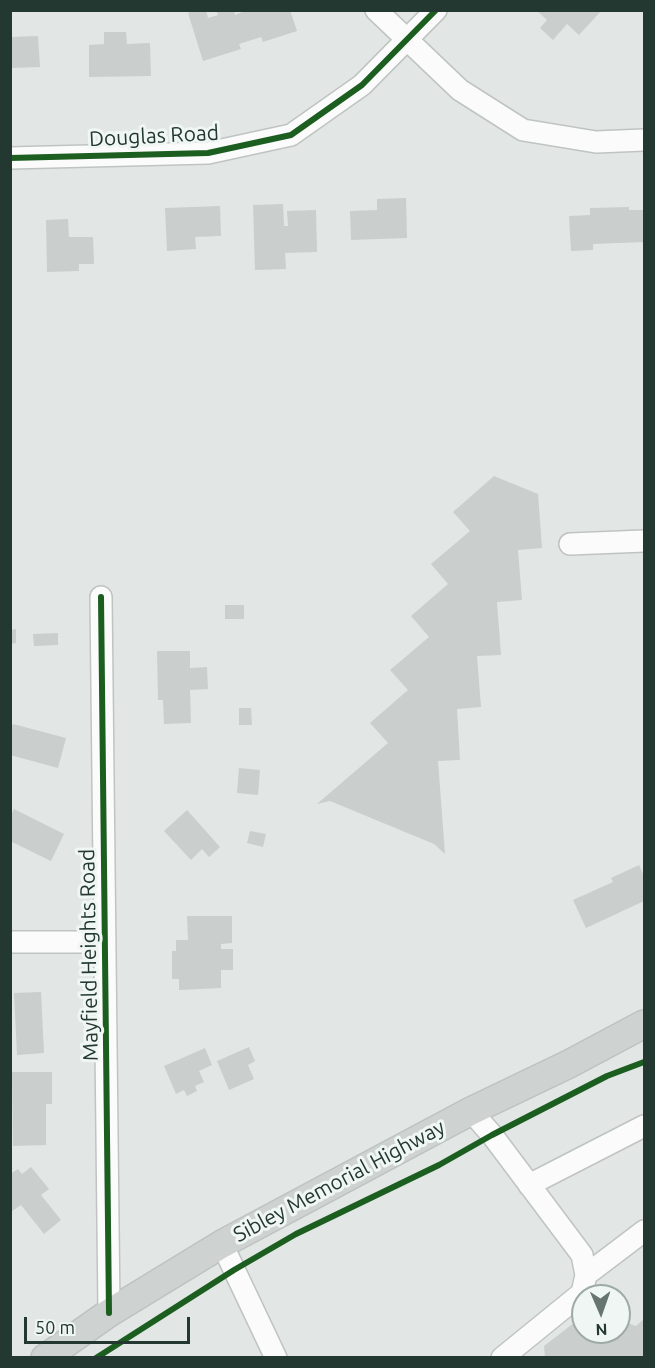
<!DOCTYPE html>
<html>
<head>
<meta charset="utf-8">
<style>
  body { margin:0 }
  #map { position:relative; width:655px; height:1368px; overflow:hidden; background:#e2e7e5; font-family:Ubuntu,sans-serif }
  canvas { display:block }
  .frame { position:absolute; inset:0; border:12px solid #233831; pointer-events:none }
  .north { position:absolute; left:571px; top:1284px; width:60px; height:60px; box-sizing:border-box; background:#f0f6f3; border:2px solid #9eaaa5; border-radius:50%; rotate:178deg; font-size:16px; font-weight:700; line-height:24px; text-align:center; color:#233831 }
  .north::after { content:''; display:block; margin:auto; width:21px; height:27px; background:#667570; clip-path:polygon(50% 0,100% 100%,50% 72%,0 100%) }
  .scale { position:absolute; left:24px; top:1317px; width:166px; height:27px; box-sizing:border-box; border:3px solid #233831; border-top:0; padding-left:8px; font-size:18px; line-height:21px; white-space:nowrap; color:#233831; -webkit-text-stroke:4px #f0f6f3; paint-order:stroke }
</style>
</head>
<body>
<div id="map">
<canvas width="655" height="1368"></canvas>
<div class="frame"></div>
<div class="north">N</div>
<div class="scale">50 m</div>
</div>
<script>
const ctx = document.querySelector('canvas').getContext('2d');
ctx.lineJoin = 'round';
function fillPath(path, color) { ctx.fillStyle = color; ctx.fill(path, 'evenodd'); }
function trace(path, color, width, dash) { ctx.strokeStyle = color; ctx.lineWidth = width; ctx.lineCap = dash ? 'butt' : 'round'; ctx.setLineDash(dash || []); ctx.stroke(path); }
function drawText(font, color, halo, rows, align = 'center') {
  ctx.font = font + ' Ubuntu,sans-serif'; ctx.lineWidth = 6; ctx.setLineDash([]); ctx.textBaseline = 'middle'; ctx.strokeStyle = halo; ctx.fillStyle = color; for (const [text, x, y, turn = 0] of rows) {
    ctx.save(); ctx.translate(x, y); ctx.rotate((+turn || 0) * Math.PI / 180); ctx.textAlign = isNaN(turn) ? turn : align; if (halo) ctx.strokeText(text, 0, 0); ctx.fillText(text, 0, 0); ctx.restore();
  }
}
fillPath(new Path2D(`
  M196,10H206L208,18L218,15L216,10H234L235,15L247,10H290L297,31L263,42L261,37L239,44L241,49L203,61L188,13Z
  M536,10H602L579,35L567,24L553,40L540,28L547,20Z
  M104,32H126L127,44L150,43L151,76L89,77V45L104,44Z
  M38,36L40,67L10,68V37Z
  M406,198L407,238L351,240L350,211L377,210V199Z
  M283,204L284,226H288L287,211L316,210L317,252L285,253L286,269L255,270L253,205Z
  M220,206L221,236L195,237L196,249L167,251L165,208Z
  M629,207V210H644V242L593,244V250L571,251L569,216L590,215V208Z
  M68,219L69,237H93L94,264H79V271L47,272L46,220Z
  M494,476L538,494L542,548L518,550L522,600L497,602L501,655L477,656L481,707L457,709L460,760L438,761L445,854L434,844L330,801L317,804L388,743L370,723L408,690L390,670L429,637L411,616L448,584L431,564L470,531L453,512Z
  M225,605H244V619H225Z
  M16,629V643L10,644V630Z
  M58,633V645L34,646L33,634Z
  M157,651H190V668L207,667L208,689L190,690L191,723L164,724L163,700H158Z
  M239,708H251L252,725H239Z
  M13,724L66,738L58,768L10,755V731Z
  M239,768L260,770L258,795L237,793Z
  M14,809L64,834L51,861L10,841V817Z
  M187,810L220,847L209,857L202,849L191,860L164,831Z
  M250,831L266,834L263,847L247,843Z
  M639,865L644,876V901L586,928L573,900L613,882L611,878Z
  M187,916H232V943L221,944V949H233V970H221V988L179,990V979H172V951H176V940H188Z
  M41,992L44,1053L17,1055L14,993Z
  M249,1047L255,1061L248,1065L254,1079L229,1090L217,1061Z
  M205,1048L212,1065L199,1071L204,1082L195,1086L197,1091L187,1096L184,1090L176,1094L164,1066Z
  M12,1072H52V1104H46V1145L13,1146Z
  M31,1167L49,1189L41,1195L61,1220L44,1234L21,1205L12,1211L10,1209V1174L18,1169L22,1174Z
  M583,1316V1332H619V1320L636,1326L644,1319V1358H545L544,1346Z`), '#cacecc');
const minor = new Path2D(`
  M376,10L460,90L523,130L596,142L644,140
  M10,158L208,153L291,135L362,85L436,10
  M570,544L644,541
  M101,597L109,1313
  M10,942H105
  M471,1111L492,1135L582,1255L586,1275L582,1293L502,1358
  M529,1185L644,1126
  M222,1244L276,1358
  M586,1275L644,1231`);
const major = new Path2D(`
  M45,1358L109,1313L222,1244L471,1111L569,1064L644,1024`);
trace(minor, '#bfc4c2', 24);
trace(major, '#bcc3c1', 30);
trace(minor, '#fbfbfb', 21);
trace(major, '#ced3d1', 27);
trace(new Path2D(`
  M10,158L208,153L291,135L362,85L436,10
  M101,597L109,1313
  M96,1358L234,1270L296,1234L439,1165L492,1135L607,1076L644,1062`), '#1b5e20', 6);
drawText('21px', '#233831', '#f0f6f3', [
  ["Douglas Road",154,136,-3],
  ["Mayfield Heights Road",89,955,-91],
  ["Sibley Memorial Highway",339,1181,-28]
]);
</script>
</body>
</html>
